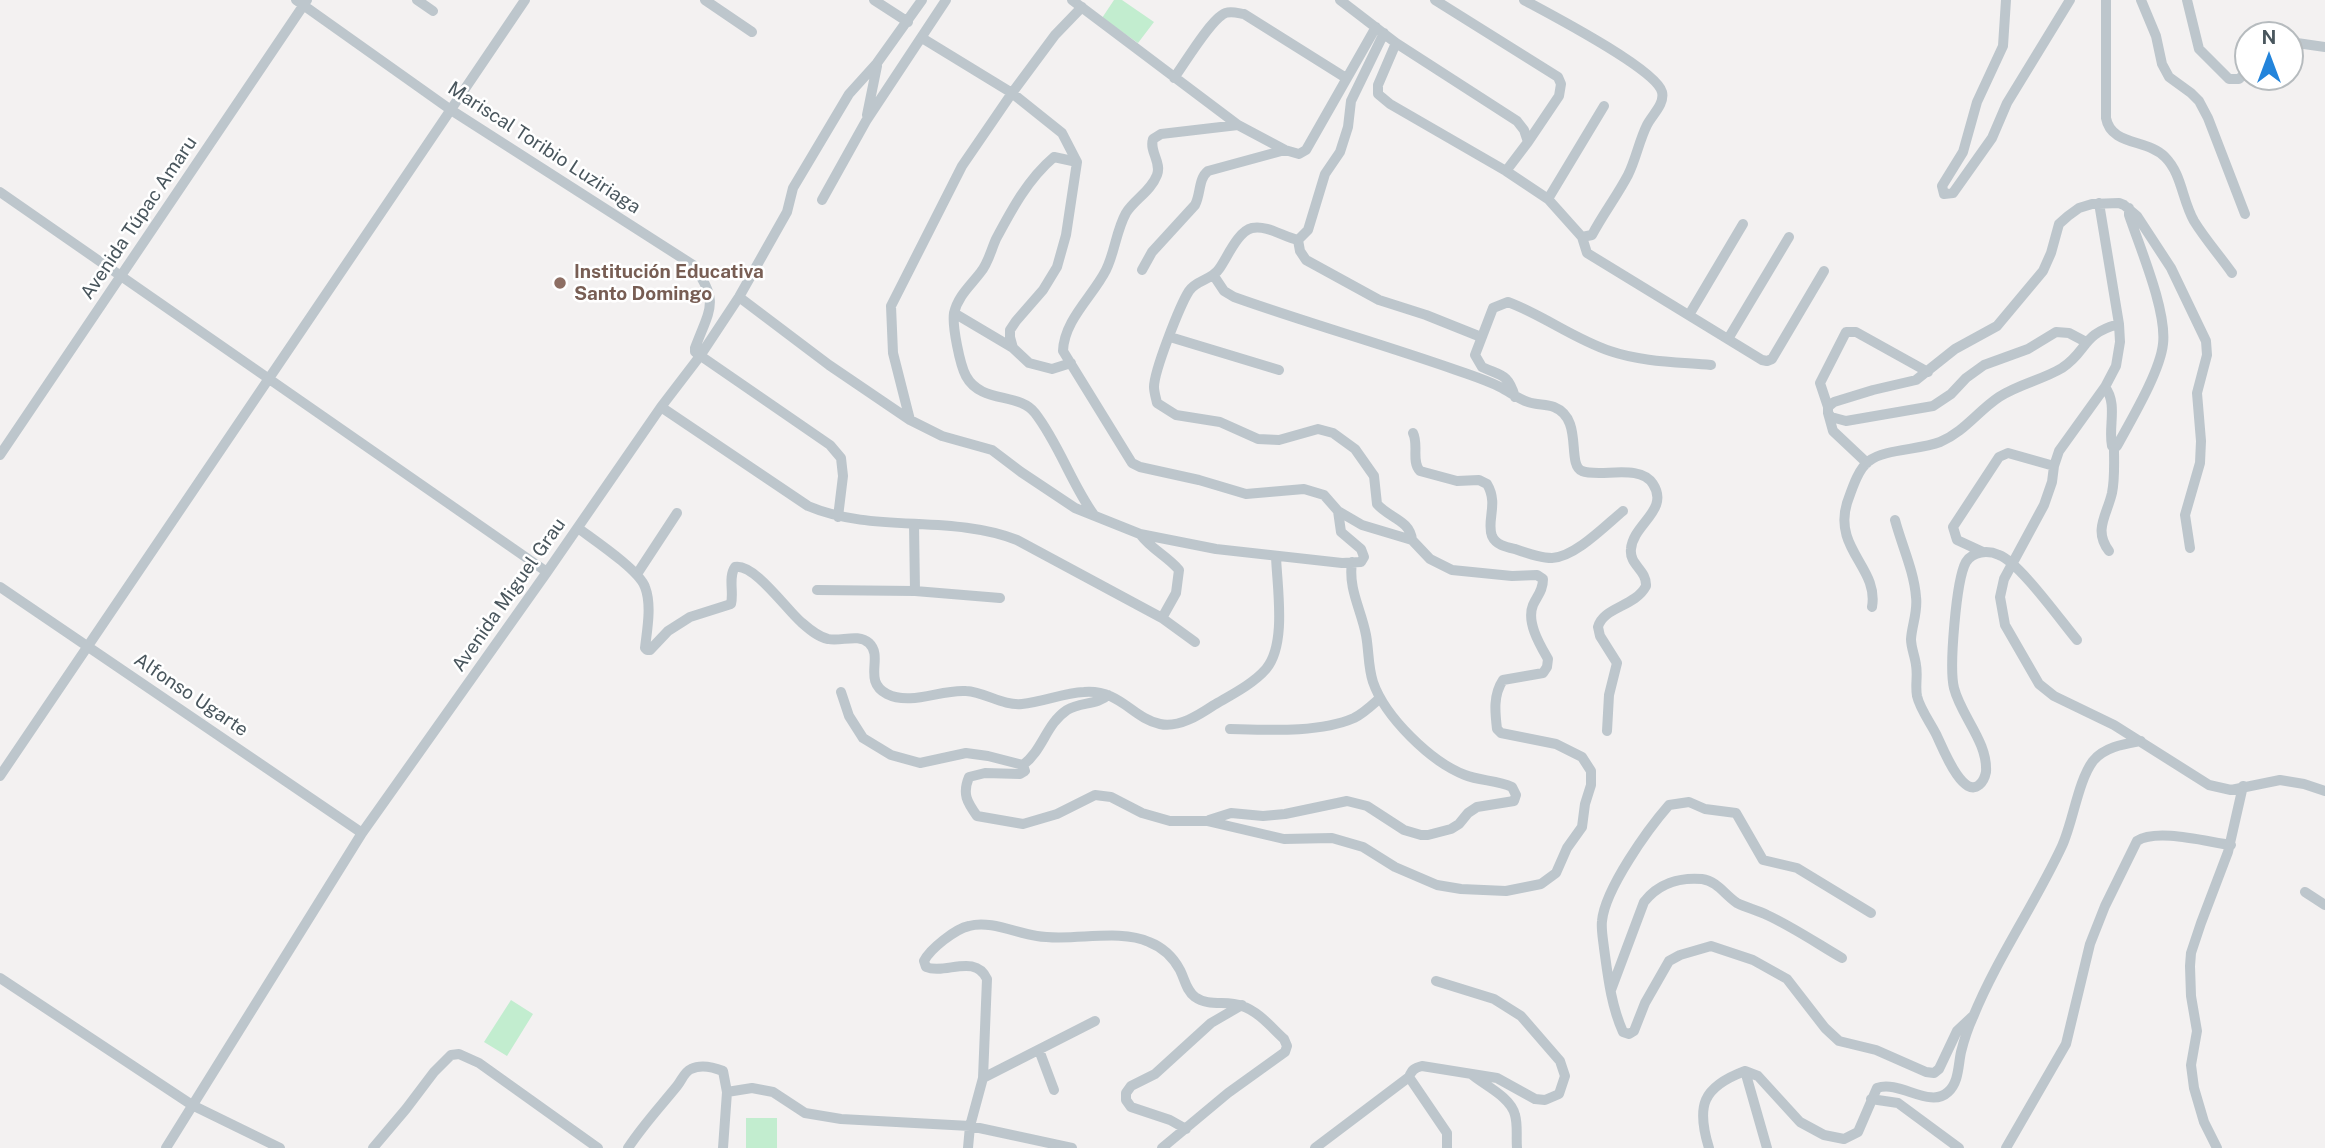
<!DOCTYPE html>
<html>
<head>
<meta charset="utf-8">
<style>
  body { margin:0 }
  #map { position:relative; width:2325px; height:1148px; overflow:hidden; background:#f3f1f1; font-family:"Public Sans",sans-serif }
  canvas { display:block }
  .north { position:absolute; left:2234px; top:21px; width:70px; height:70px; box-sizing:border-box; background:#fff; border:2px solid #b6bbbe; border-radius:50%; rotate:0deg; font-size:19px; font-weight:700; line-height:28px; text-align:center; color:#49565d }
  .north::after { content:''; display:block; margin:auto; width:24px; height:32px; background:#2384db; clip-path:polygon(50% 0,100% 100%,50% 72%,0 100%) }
</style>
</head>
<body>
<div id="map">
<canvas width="2325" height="1148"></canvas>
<div class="north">N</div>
</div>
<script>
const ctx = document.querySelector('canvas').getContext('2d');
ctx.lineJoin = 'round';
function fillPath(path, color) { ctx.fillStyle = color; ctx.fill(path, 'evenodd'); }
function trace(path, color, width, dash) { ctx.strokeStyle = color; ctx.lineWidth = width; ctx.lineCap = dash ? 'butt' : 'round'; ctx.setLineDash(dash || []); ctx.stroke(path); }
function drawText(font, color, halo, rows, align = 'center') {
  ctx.font = font + ' "Public Sans",sans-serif'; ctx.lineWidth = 5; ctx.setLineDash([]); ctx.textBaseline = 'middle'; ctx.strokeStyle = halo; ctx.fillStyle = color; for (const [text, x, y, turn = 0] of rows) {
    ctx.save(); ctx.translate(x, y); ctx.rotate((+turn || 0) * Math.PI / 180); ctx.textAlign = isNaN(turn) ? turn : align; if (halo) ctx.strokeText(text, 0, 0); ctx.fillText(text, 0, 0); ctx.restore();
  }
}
fillPath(new Path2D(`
  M1114,0H1122L1154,22L1138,43L1102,18Z
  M511,1000L533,1014L507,1056L484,1042Z
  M746,1118H777V1148H746Z`), '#c2edcf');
trace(new Path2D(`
  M296,0L451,110L693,265C720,302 710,308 695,348V352L830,445L841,458L843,476L838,517
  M417,0L433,11
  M705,0L752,32
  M874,0L908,22
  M1072,0L1238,125
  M1340,0L1396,43L1517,121L1524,130L1528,142L1506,171
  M1435,0L1558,77L1561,84L1559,96L1528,142
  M1524,0C1548,13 1656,69 1662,92C1665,104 1652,115 1647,125C1639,141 1636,159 1628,175C1617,196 1603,214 1592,235L1582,237
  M2006,0L2003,46L1977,102L1963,152L1942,186L1944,194L1953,193L1992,138L2007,103L2070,0
  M2106,0V118C2111,146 2148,139 2165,157C2182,174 2182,200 2194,221C2205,239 2220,256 2232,273
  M2141,0L2156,36L2162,64L2169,77L2191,93L2199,101L2208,118L2245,214
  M2187,0L2199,49L2229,79H2239L2248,70
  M1384,33L1351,101L1348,127L1340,152L1325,174L1308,230L1298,240C1283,237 1268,225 1252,228C1238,231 1227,258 1219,269C1212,280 1196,280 1189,291C1180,305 1154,371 1154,387C1154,392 1156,398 1157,403L1176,415L1220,422L1258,439L1279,440L1318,429L1333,433L1355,449L1374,476L1377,504C1389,518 1410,520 1412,540
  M922,38L1012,93L1062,133L1077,162L1066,235L1057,267L1043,290L1016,321L1010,330V337L1013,348L1029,363L1052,369L1071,363
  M2290,42L2325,47
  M1396,43L1378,85V94L1390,104L1506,171L1548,199L1582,237L1587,253L1762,360L1767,361L1772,359L1824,271
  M1174,78C1185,63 1208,24 1222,15C1228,10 1237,13 1244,14L1346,78
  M867,115L877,66
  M1077,162L1054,157C1028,179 1012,209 996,239C991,250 988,264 980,273C970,286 958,296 954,313C952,326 960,365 966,376C981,404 1019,392 1035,413C1059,444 1071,483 1094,515
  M0,192L547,572
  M1548,199L1604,106
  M822,200L866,121L946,0
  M2099,203L2119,324L2120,342L2116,366L2105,387L2059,451L2054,466L2052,482L2044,505L2004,579L2000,597L2005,625L2039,684L2054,696L2114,725L2209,785L2231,790L2280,780L2304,784L2325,791
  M1298,240L1300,251L1306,260L1379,300L1426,315L1481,337
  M1142,270L1152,252L1195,205C1201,194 1198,179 1208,171L1285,150
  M1214,276L1224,291L1234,297C1307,323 1382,344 1456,370C1470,375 1486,380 1500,387C1510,392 1518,399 1528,402C1537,405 1546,404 1554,407C1584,419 1566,464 1582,471C1600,478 1640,463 1653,484C1670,510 1633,524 1631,549C1629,565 1647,570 1646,586C1635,607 1603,607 1598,627L1600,636L1617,663L1609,695L1607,731
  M739,297L829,365L910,420L942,436L992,450L1021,472L1075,508L1140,534L1216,549L1342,563L1361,562L1364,557L1361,549L1341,532L1338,511
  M954,313L1013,348
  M1689,315L1743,224
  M1170,337L1279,370
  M1728,339L1789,237
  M2086,342L2069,333L2056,332L2028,349L1984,365L1966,378L1951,394L1933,406L1846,421L1831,417L1828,413V407L1834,402L1873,390L1916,380L1955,349L1997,326L2043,271L2051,253L2059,224L2068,216L2079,208L2092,204L2119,203L2124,205L2137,216L2171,268L2206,341L2207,355L2197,393L2201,441L2200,463L2185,515L2190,548
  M2105,387C2118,404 2108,427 2112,446L2114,448L2117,446C2131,420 2160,372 2163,344C2167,311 2140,248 2129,215V208
  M1515,397C1508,373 1501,376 1482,367L1475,355L1493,308L1508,302C1543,315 1574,339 1610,351C1642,362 1678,362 1711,365
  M661,407L808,506C874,534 950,514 1017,540L1162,618L1195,642
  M1828,407L1820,383L1846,332H1856L1928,372
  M1828,413L1833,431L1867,463
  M910,420L893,353L891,306L962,166L1012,93L1055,35L1082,7
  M1413,433C1419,445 1411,462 1420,471L1457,481L1479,480L1487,484C1499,504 1486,521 1492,536C1496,545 1506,547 1515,549C1526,553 1540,558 1552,558C1575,557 1605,526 1623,511
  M0,455L307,0
  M1895,520C1902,546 1914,571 1916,597C1918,611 1912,625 1911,639C1911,648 1915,656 1916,665C1918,675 1915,686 1917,696C1920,709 1930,722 1936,734C1942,746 1962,799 1979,785C1983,782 1985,777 1986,772C1988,742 1961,716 1954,688C1949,668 1956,580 1966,562C1973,551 1988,550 1999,555C2019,562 2061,621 2077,640
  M914,524L915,591
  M578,528C594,540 639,570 645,587C652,605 647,630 645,648L647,650H650L668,631L690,617L731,604C734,592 728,577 735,567C754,563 786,609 801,622C809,629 818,637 828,639C841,642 858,633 869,643C884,657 862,681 887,694C911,706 941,689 966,691C985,692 1003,706 1022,704C1043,702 1063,693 1084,692C1120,689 1132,718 1160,724C1179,728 1199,715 1214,705C1231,695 1253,684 1266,669C1287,644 1277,587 1276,556
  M1140,534C1152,550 1166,555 1179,570L1176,593L1162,618
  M2109,551C2093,530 2107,515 2112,493C2115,478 2114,463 2114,448
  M1983,552L1957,540L1953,527L1999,457L2008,453L2054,466
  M637,574L677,513
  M0,587L362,833
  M817,590L915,591L1000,598
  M1872,607C1879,568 1833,549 1847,503C1852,489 1858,469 1869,461C1884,449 1920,450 1940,442C1964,432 1978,411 1999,397C2019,384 2042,380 2062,368C2088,351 2081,334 2119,324
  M841,692L849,716L863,738L891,755L920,763L966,753L988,756L1023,765L1025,771L1020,774L985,773L969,777C962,794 967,802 977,816L1023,824L1057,814L1095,795L1111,797L1142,813L1170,821H1207L1284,839L1332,838L1363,847L1395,867L1437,885L1461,889L1506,891L1541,884L1556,873L1567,848L1582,827L1585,804L1591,785V771L1582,757L1556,744L1501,733L1497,729C1495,712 1493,695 1503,680L1543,673L1547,667L1548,659C1540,645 1526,622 1533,605C1537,596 1543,591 1543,579L1537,575L1512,576L1452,570L1430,559L1412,540L1362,525L1338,511L1324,495L1304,489L1246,494L1199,480L1140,467L1132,463L1063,351C1064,320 1093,296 1106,270C1115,252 1116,231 1126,213C1134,200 1151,191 1157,175C1162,162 1149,152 1153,139L1161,134L1238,125L1285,150L1299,154L1306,150L1376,27
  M1230,729C1268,730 1320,733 1354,718C1364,713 1372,705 1380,698
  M1023,765C1043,750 1046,724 1067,710C1080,702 1098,705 1108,695
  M0,776L525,0
  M1209,820L1231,813L1263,816L1285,814L1347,801L1367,806L1404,830L1421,835H1428L1451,829L1459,824L1468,813L1477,807L1514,801L1516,795L1512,787C1497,780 1480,781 1465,775C1431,762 1385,717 1373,682C1368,667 1369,651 1366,635C1361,609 1348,589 1352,562
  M2305,892L2325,905
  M1871,913L1797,868L1763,860L1736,813L1705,809L1689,802L1669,805C1648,829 1605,889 1602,921C1601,929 1603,939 1604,948C1608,977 1611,1005 1623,1032L1629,1034L1634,1031L1645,1003L1669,961L1680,955L1711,946L1753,960L1787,979L1825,1028L1839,1041L1876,1050L1926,1072L1934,1073L1939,1069L1957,1031L1973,1016
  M0,978L192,1105L280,1148
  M1436,981L1494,999L1521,1016L1560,1061L1565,1076L1559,1094L1545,1100L1535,1099L1497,1078L1422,1066C1414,1068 1412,1070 1409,1077L1447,1133V1148
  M1611,990L1644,902C1658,884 1679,877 1702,879C1717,881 1725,895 1737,903C1747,908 1757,910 1767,915C1793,927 1818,944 1842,958
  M1039,1050L1054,1090
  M1745,1071L1767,1148
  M1471,1074C1484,1085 1511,1097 1515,1115C1518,1125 1516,1137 1517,1148
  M983,1078L1095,1021
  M727,1092L752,1088L773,1092L805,1113L841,1119L970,1126L1072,1148
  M1871,1099L1898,1103L1959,1148
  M1186,1129L1170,1120L1131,1107L1126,1100V1093L1131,1086L1155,1074L1211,1023L1242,1005
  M166,1148L362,833L547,572L661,407L700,356L739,297L787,212L793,188L849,94L877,63L922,0
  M373,1148L406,1109L434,1072L451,1055L459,1054L479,1063L598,1148
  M628,1148C643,1125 660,1107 677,1086C682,1080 684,1072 691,1069C701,1064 713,1067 723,1071L727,1092L723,1148
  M968,1148L970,1126L983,1078L987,979C975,953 945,975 926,967L924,961C930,949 955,929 969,926C990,920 1016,933 1037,936C1071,942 1119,928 1149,942C1162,947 1173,957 1180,970C1185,980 1186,990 1195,997C1209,1007 1227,1000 1242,1006C1258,1011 1272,1028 1284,1039L1287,1046L1285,1052L1228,1093L1162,1148
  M1315,1148L1409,1077
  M1709,1148C1696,1106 1702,1087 1745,1071L1758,1076L1800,1122L1824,1135L1844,1139L1858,1132L1877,1088C1900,1080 1930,1109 1948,1092C1959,1082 1958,1066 1961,1052C1964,1040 1968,1028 1973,1017C1997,958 2035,904 2062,846C2073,822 2078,781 2093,761C2104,747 2124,744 2141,741
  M2006,1148L2066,1044L2090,944L2105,906L2137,841C2157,828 2207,842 2231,845
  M2217,1148L2204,1122L2194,1088L2191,1065L2197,1031L2191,996L2190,966L2191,953L2201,923L2228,852L2243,786`), '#bdc6cc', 10);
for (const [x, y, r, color] of [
  [560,283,7,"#8d6e63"]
]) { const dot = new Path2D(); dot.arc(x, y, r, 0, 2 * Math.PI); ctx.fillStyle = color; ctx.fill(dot); trace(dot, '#fff', 2.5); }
drawText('19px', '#49565d', '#fff', [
  ["Mariscal Toribio Luziriaga",544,148,33],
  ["Avenida Túpac Amaru",139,218,-56],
  ["Avenida Miguel Grau",509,595,-55],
  ["Alfonso Ugarte",191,695,34]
]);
drawText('bold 19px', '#785e54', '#fff', [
  ["Institución Educativa",574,272],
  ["Santo Domingo",574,294]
], 'left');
</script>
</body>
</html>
